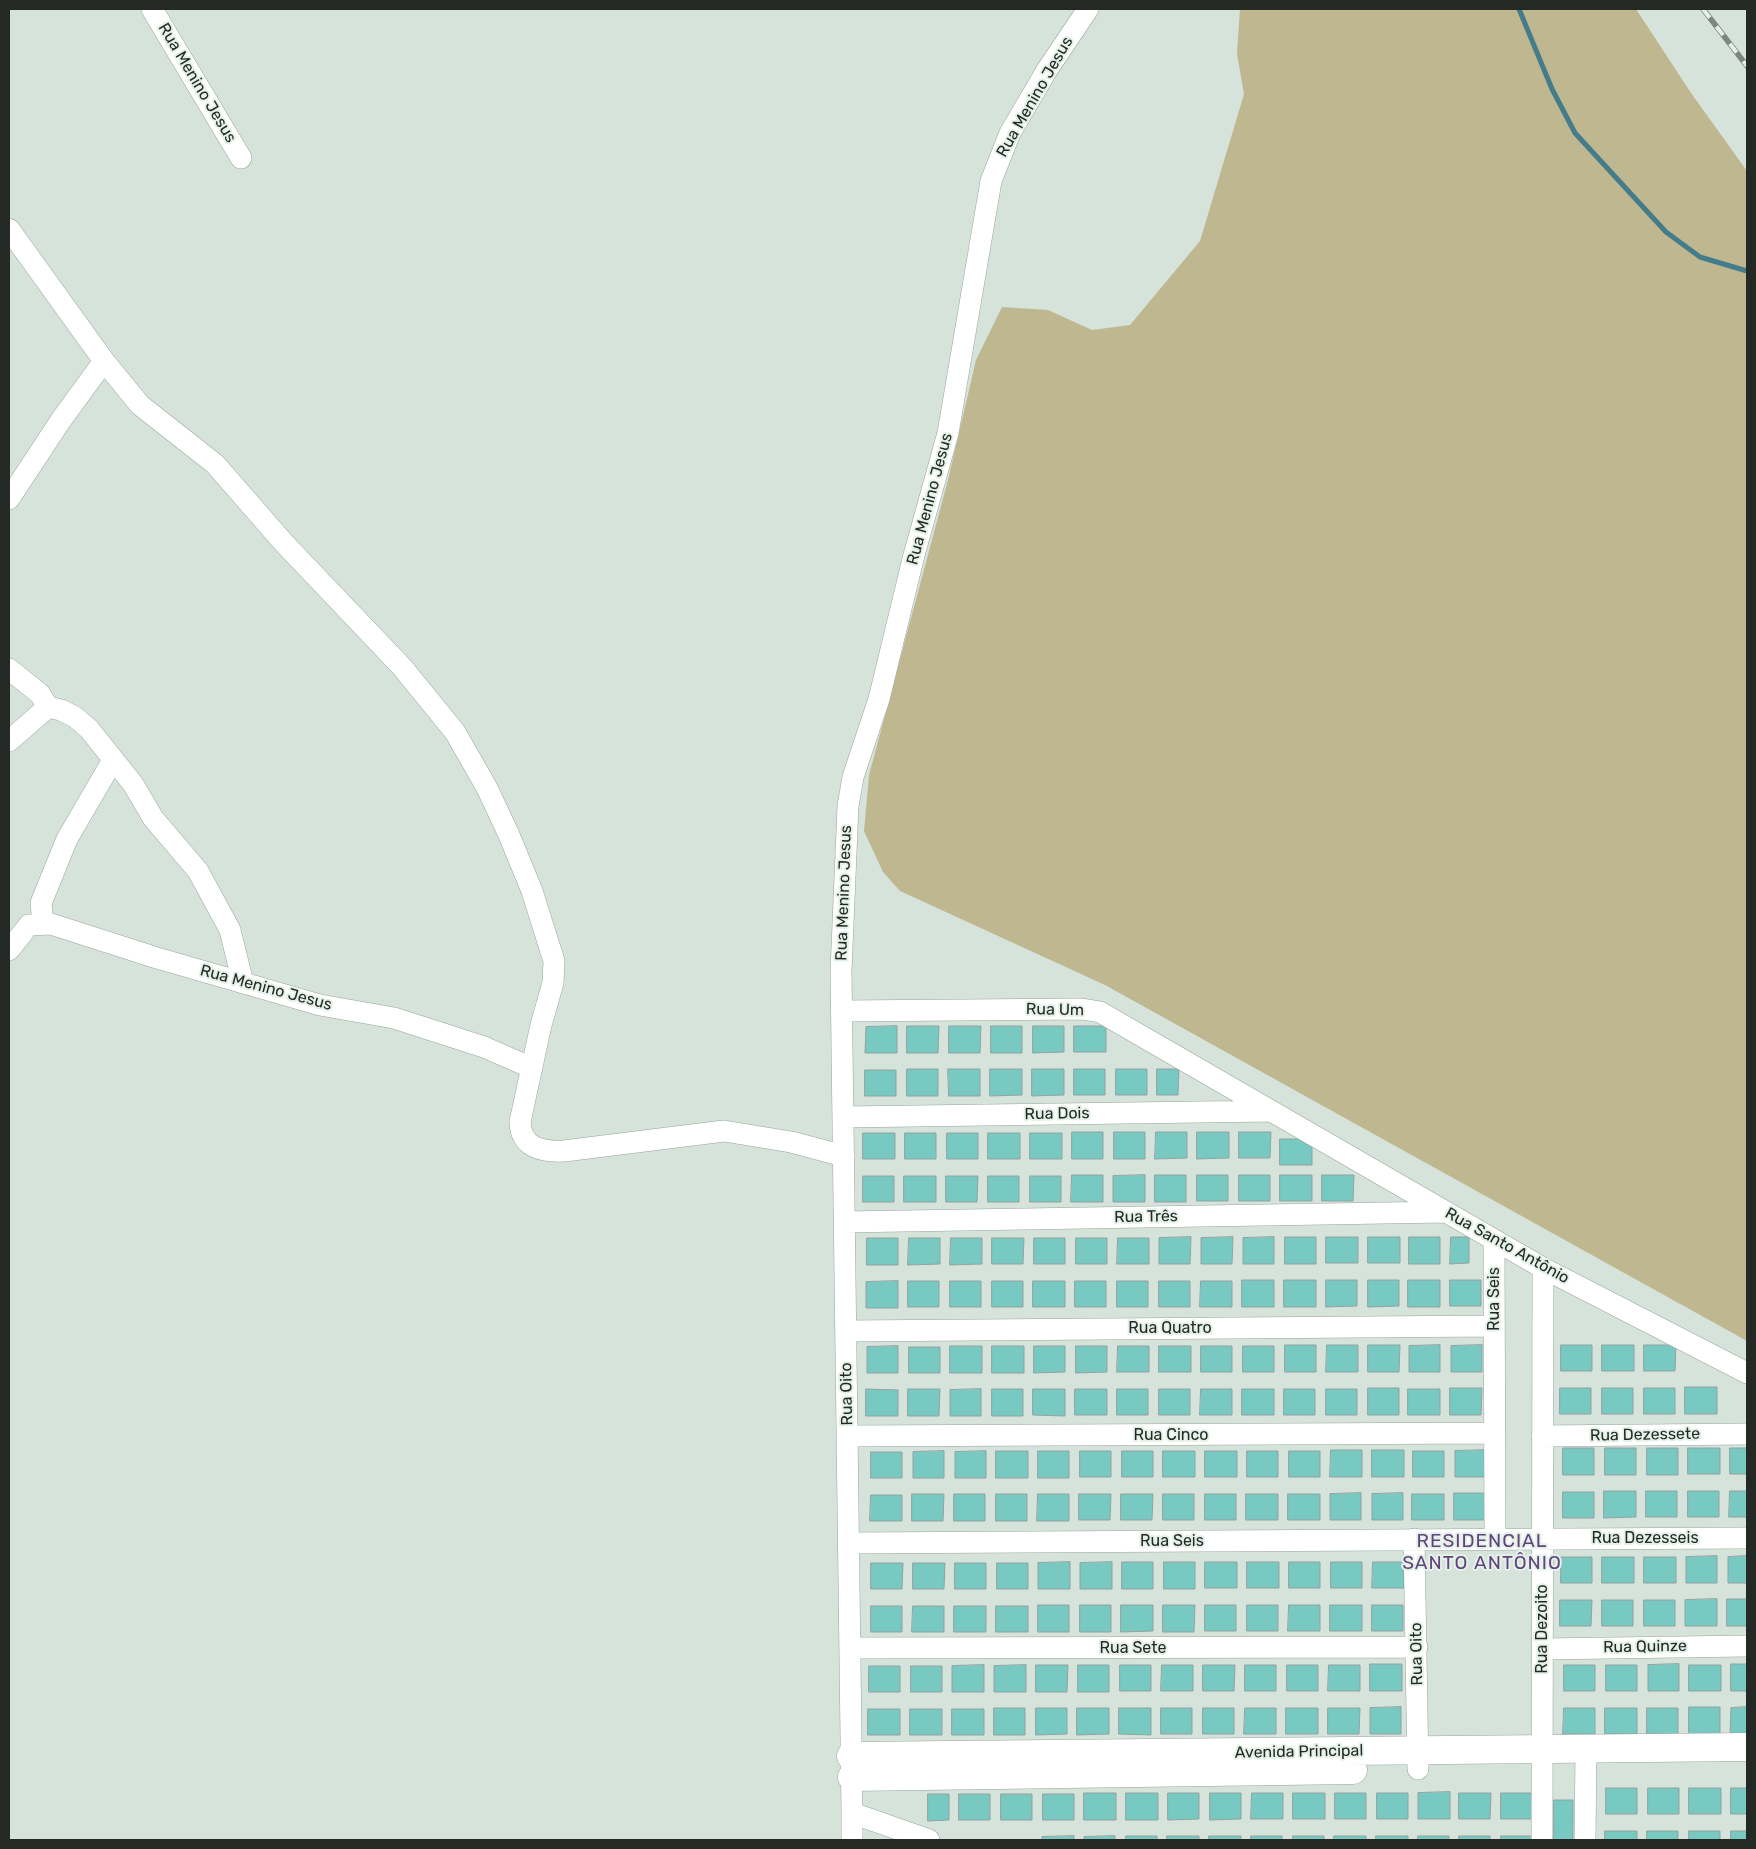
<!DOCTYPE html>
<html>
<head>
<meta charset="utf-8">
<style>
  body { margin:0 }
  #map { position:relative; width:1756px; height:1849px; overflow:hidden; background:#d6e3db; font-family:Rubik,sans-serif }
  canvas { display:block }
  .frame { position:absolute; inset:0; border:10px solid #242926; pointer-events:none }
</style>
</head>
<body>
<div id="map">
<canvas width="1756" height="1849"></canvas>
<div class="frame"></div>
</div>
<script>
const ctx = document.querySelector('canvas').getContext('2d');
ctx.lineJoin = 'round';
function fillPath(path, color) { ctx.fillStyle = color; ctx.fill(path, 'evenodd'); }
function trace(path, color, width, dash) { ctx.strokeStyle = color; ctx.lineWidth = width; ctx.lineCap = dash ? 'butt' : 'round'; ctx.setLineDash(dash || []); ctx.stroke(path); }
function drawText(font, color, halo, rows, align = 'center') {
  ctx.font = font + ' Rubik,sans-serif'; ctx.lineWidth = 4; ctx.setLineDash([]); ctx.textBaseline = 'middle'; ctx.strokeStyle = halo; ctx.fillStyle = color; for (const [text, x, y, turn = 0] of rows) {
    ctx.save(); ctx.translate(x, y); ctx.rotate((+turn || 0) * Math.PI / 180); ctx.textAlign = isNaN(turn) ? turn : align; if (halo) ctx.strokeText(text, 0, 0); ctx.fillText(text, 0, 0); ctx.restore();
  }
}
fillPath(new Path2D(`
  M1240,9H1636L1691,93L1747,171V1341L1105,985L900,891L883,872L864,831L869,775L948,480L976,360L1002,307L1048,310L1092,330L1130,325L1200,241L1244,94L1237,54Z`), '#bfb78f');
trace(new Path2D(`
  M1519,9L1552,89L1575,133L1666,232L1700,257L1747,271`), '#457c89', 5);
const building = new Path2D(`
  M897,1026V1053H865L866,1027Z
  M907,1026H939L938,1053H907Z
  M949,1026H981L980,1053H949Z
  M991,1026H1022V1053H991Z
  M1033,1026H1064V1052L1033,1053Z
  M1074,1026H1106V1052H1074Z
  M907,1069H938V1096H907Z
  M948,1069H980V1096H949Z
  M990,1069H1022V1095L990,1096Z
  M1032,1069H1064V1095L1032,1096Z
  M1074,1069H1105V1095H1074Z
  M1116,1069H1147V1095H1116Z
  M1157,1069H1179L1178,1095H1157Z
  M865,1070H896V1096H865Z
  M1072,1132H1103V1159H1072Z
  M1114,1132H1145V1159H1114Z
  M1156,1132H1187V1158L1155,1159Z
  M1197,1132H1229V1158L1197,1159Z
  M1239,1132H1271L1270,1158H1239Z
  M863,1133H895V1159H863Z
  M905,1133H936V1159H905Z
  M947,1133H978V1159H947Z
  M988,1133H1020V1159H988Z
  M1030,1133H1062V1159H1030Z
  M1280,1139H1312V1165H1280Z
  M1072,1175H1103V1202H1071Z
  M1145,1175V1202H1113V1176Z
  M1155,1175H1186V1202H1155Z
  M1197,1175H1228V1201H1197Z
  M1239,1175H1270V1201H1239Z
  M1280,1175H1312V1201H1280Z
  M1322,1175H1354L1353,1201H1322Z
  M863,1176H894V1202H863Z
  M904,1176H936V1202H904Z
  M946,1176H978L977,1202H946Z
  M988,1176H1019V1202H988Z
  M1030,1176H1061V1202H1030Z
  M1191,1237L1190,1264H1159V1238Z
  M1233,1237L1232,1264H1201V1238Z
  M1274,1237V1264H1243V1238Z
  M1285,1237H1316V1264H1285Z
  M1326,1237H1358V1263H1326Z
  M1368,1237H1400V1263H1368Z
  M1409,1237H1440V1264H1409Z
  M1451,1237H1469V1263L1450,1264Z
  M867,1238H898V1265H867Z
  M909,1238H940V1264L908,1265Z
  M951,1238H982V1264L950,1265Z
  M992,1238H1024L1023,1264H992Z
  M1034,1238H1065V1264H1034Z
  M1076,1238H1107V1264H1076Z
  M1118,1238H1149V1264H1117Z
  M1242,1280H1274V1307H1242Z
  M1284,1280H1316V1307H1284Z
  M1326,1280H1357V1306L1326,1307Z
  M1368,1280H1399V1306L1368,1307Z
  M1408,1280H1440V1307H1408Z
  M1450,1280H1481V1306H1450Z
  M898,1281V1308H866V1282Z
  M908,1281H939V1307H908Z
  M950,1281H981V1307H950Z
  M992,1281H1023V1307H992Z
  M1033,1281H1065V1307H1033Z
  M1075,1281H1106V1307H1075Z
  M1117,1281H1148V1307H1117Z
  M1159,1281H1190V1307H1159Z
  M1201,1281H1232V1307H1200Z
  M1285,1345H1316V1372H1285Z
  M1327,1345H1358V1372H1326Z
  M1368,1345H1400L1399,1372H1368Z
  M1440,1345V1372H1409V1346Z
  M1482,1345V1372H1451V1346Z
  M1561,1345H1592V1371H1561Z
  M1602,1345H1634V1371H1602Z
  M1644,1345H1676L1675,1371H1644Z
  M898,1346V1373H867V1347Z
  M950,1346H982V1373H950Z
  M992,1346H1024V1373H992Z
  M1034,1346H1065V1372L1034,1373Z
  M1076,1346H1107V1372L1076,1373Z
  M1118,1346H1149V1372H1117Z
  M1159,1346H1191V1372H1159Z
  M1201,1346H1232V1372H1201Z
  M1243,1346H1274V1372H1243Z
  M909,1347H940V1373H909Z
  M1685,1387H1717V1414H1685Z
  M1368,1388H1399V1415H1368Z
  M1450,1388H1482L1481,1415H1450Z
  M1560,1388H1591V1414H1560Z
  M1602,1388H1633V1414H1602Z
  M1644,1388H1675V1414H1644Z
  M866,1389L898,1390V1416H866Z
  M908,1389H940L939,1416H908Z
  M981,1389V1416H950V1390Z
  M992,1389H1023V1416H992Z
  M1033,1389H1065V1416L1033,1415Z
  M1075,1389H1107V1415H1075Z
  M1117,1389H1148V1415H1117Z
  M1159,1389H1190V1415H1159Z
  M1201,1389H1232V1415H1200Z
  M1242,1389H1274V1415H1242Z
  M1284,1389H1315V1415H1284Z
  M1326,1389H1357V1415H1326Z
  M1408,1389H1440V1415H1408Z
  M1563,1448H1594V1475H1563Z
  M1605,1448H1636V1475H1605Z
  M1647,1448H1678V1475H1647Z
  M1688,1448H1720V1474H1688Z
  M1730,1448H1747V1474H1730Z
  M1331,1450H1362V1477H1330Z
  M1372,1450H1404V1477H1372Z
  M1486,1450V1477H1455V1451Z
  M944,1451V1478H913V1452Z
  M986,1451V1478H955V1452Z
  M996,1451H1028V1478H996Z
  M1038,1451H1069V1478H1038Z
  M1080,1451H1111V1477H1080Z
  M1122,1451H1153V1477H1122Z
  M1163,1451H1195V1477H1163Z
  M1205,1451H1237V1477H1205Z
  M1247,1451H1278V1477H1247Z
  M1289,1451H1320V1477H1289Z
  M1413,1451H1444V1477H1413Z
  M871,1452H902V1478H871Z
  M1604,1491H1636V1517L1604,1518Z
  M1646,1491H1677V1517H1646Z
  M1688,1491H1719V1517H1688Z
  M1730,1491H1747V1517H1729Z
  M1563,1492H1594V1518H1563Z
  M1361,1493V1520H1330V1494Z
  M1403,1493V1520H1372V1494Z
  M1454,1493H1485V1520H1454Z
  M912,1494H944L943,1521H912Z
  M954,1494H985V1521H954Z
  M996,1494H1027V1521H996Z
  M1038,1494H1069V1521H1037Z
  M1079,1494H1111L1110,1520H1079Z
  M1121,1494H1153L1152,1520H1121Z
  M1163,1494H1194V1520H1163Z
  M1205,1494H1236V1520H1205Z
  M1246,1494H1278V1520H1246Z
  M1288,1494H1320V1520H1288Z
  M1412,1494H1444V1520H1412Z
  M871,1495H902V1521H870Z
  M1717,1556V1583H1686V1557Z
  M1747,1556V1583H1728V1557Z
  M1561,1557H1592V1583H1561Z
  M1602,1557H1634V1583H1602Z
  M1644,1557H1676V1583H1644Z
  M1070,1562V1589H1038V1563Z
  M1112,1562V1589H1080V1563Z
  M1122,1562H1153V1589H1122Z
  M1164,1562H1195V1589H1164Z
  M1205,1562H1237V1588H1205Z
  M1247,1562H1279V1588H1247Z
  M1289,1562H1320V1588H1289Z
  M1331,1562H1362V1588H1331Z
  M1373,1562H1404V1588H1372Z
  M871,1563H903L902,1589H871Z
  M913,1563H945L944,1589H913Z
  M955,1563H986V1589H955Z
  M997,1563H1028V1589H997Z
  M1717,1599V1626H1685V1600Z
  M1727,1599H1747V1626H1727Z
  M1560,1600H1592L1591,1626H1560Z
  M1602,1600H1633V1626H1602Z
  M1644,1600H1675V1626H1644Z
  M1038,1605H1069V1632H1038Z
  M1080,1605H1111V1632H1080Z
  M1121,1605H1153V1631L1121,1632Z
  M1163,1605H1195L1194,1632H1163Z
  M1205,1605H1236V1631H1205Z
  M1247,1605H1278V1631H1247Z
  M1289,1605H1320V1631H1288Z
  M1330,1605H1362V1631H1330Z
  M1372,1605H1403V1631H1372Z
  M871,1606H902V1632H871Z
  M913,1606H944V1632H912Z
  M954,1606H986V1632H954Z
  M996,1606H1028V1632H996Z
  M1370,1664H1402V1691H1370Z
  M1679,1664V1691H1648V1665Z
  M1731,1664H1747V1691H1731Z
  M984,1665V1692H952V1666Z
  M1026,1665V1692H994V1666Z
  M1036,1665H1068L1067,1692H1036Z
  M1078,1665H1109V1692H1078Z
  M1120,1665H1151V1691H1120Z
  M1162,1665H1193V1691H1161Z
  M1203,1665H1235L1234,1691H1203Z
  M1245,1665H1276V1691H1245Z
  M1287,1665H1318V1691H1287Z
  M1329,1665H1360V1691H1328Z
  M1564,1665H1595V1691H1564Z
  M1606,1665H1637V1691H1606Z
  M1689,1665H1721V1691H1689Z
  M869,1666H900V1692H869Z
  M911,1666H942V1692H911Z
  M1401,1707V1734H1370V1708Z
  M1689,1707H1720V1734H1689Z
  M1747,1707V1734H1730L1731,1708Z
  M994,1708H1025V1735H994Z
  M1036,1708H1067V1734L1036,1735Z
  M1077,1708H1109V1734L1077,1735Z
  M1119,1708H1151V1735L1119,1734Z
  M1161,1708H1192V1734H1161Z
  M1203,1708H1234V1734H1203Z
  M1245,1708H1276V1734H1244Z
  M1286,1708H1318V1734H1286Z
  M1328,1708H1360L1359,1734H1328Z
  M1564,1708H1595V1734H1563Z
  M1605,1708H1637V1734H1605Z
  M1647,1708H1678V1734H1647Z
  M868,1709H900V1735H868Z
  M910,1709H942V1735H910Z
  M952,1709H984V1735H952Z
  M1606,1788H1637V1814H1606Z
  M1648,1788H1679V1814H1648Z
  M1689,1788H1721V1814H1689Z
  M1731,1788H1747V1814H1731Z
  M1450,1792V1819H1418V1793Z
  M1084,1793H1116V1820H1084Z
  M1126,1793H1158V1820H1126Z
  M1168,1793H1199V1819L1168,1820Z
  M1210,1793H1241V1819L1210,1820Z
  M1252,1793H1283V1819H1251Z
  M1293,1793H1325V1819H1293Z
  M1335,1793H1366V1819H1335Z
  M1377,1793H1408V1819H1377Z
  M1459,1793H1491L1490,1819H1459Z
  M1501,1793H1533L1532,1819H1501Z
  M928,1794H949V1820L928,1821Z
  M959,1794H990V1820H959Z
  M1001,1794H1032V1820H1001Z
  M1043,1794H1074V1820H1043Z
  M1554,1800H1573V1840H1554Z
  M1605,1831H1637V1840H1605Z
  M1647,1831H1678V1840H1647Z
  M1689,1831H1720V1840H1689Z
  M1731,1831H1747V1840H1731Z
  M1074,1836V1840H1042V1837Z
  M1115,1836V1840H1084V1837Z
  M1126,1836H1157V1840H1126Z
  M1167,1836H1199V1840H1167Z
  M1209,1836H1241V1840H1209Z
  M1251,1836H1282V1840H1251Z
  M1293,1836H1324V1840H1293Z
  M1334,1836H1366V1840H1334Z
  M1376,1836H1408V1840H1376Z
  M1418,1836H1449V1840H1418Z
  M1459,1836H1490V1840H1459Z
  M1501,1836H1532V1840H1501Z`);
fillPath(building, '#77c9c1');
trace(building, '#92a2a0', 1);
const street = new Path2D(`
  M152,9L241,158
  M9,229L104,361L140,405L215,464L283,542L402,667L455,732L487,788L509,835L532,891L554,961L553,983L541,1025L520,1122C521,1148 542,1152 564,1151L724,1131L791,1142L844,1156
  M9,499L61,420L104,361
  M9,669L40,694L48,707L61,710L75,717L89,729L133,784L153,818L198,871L230,930L243,983
  M9,741L48,707
  M43,923L41,903L67,839L113,760
  M9,950L29,925L51,924L157,958L320,1005L394,1018L484,1047L532,1068
  M843,1011L1082,1009L1100,1012L1543,1268L1747,1373
  M844,1117L1271,1111
  M845,1222L1445,1212
  M1494,1240L1495,1539
  M846,1331L1494,1326
  M848,1436L1494,1433
  M1542,1436L1747,1434
  M1414,1539L1418,1769
  M849,1543L1747,1538
  M850,1648L1417,1647
  M1542,1649L1747,1646
  M852,1840V1813
  M929,1840L852,1813L841,971L848,806L853,777L879,699L914,555L948,433L991,181L1010,133L1047,70L1088,9
  M1542,1840L1543,1268
  M1585,1840L1586,1749`);
const secondary = new Path2D(`
  M851,1756L1747,1747
  M852,1777L1353,1770`);
trace(street, '#98a49c', 22);
trace(secondary, '#98a49c', 29);
trace(street, '#fff', 21);
trace(secondary, '#fff', 28);
const rail = new Path2D(`
  M1703,9L1747,66`);
trace(rail, '#7d8681', 5.5);
trace(rail, '#e4f1e8', 4, [11]);
drawText('16px', '#242926', '#e4f1e8', [
  ["Rua Menino Jesus",197,83,59],
  ["Rua Menino Jesus",1035,97,-60],
  ["Rua Menino Jesus",930,499,-75],
  ["Rua Menino Jesus",844,893,-88],
  ["Rua Menino Jesus",266,988,15],
  ["Rua Um",1055,1010,1],
  ["Rua Dois",1057,1114,-1],
  ["Rua Três",1146,1217,-1],
  ["Rua Santo Antônio",1507,1246,29],
  ["Rua Seis",1494,1299,-90],
  ["Rua Quatro",1170,1328],
  ["Rua Oito",847,1394,-91],
  ["Rua Cinco",1171,1435],
  ["Rua Dezessete",1645,1435,-1],
  ["Rua Dezesseis",1645,1538],
  ["Rua Seis",1172,1541],
  ["Rua Dezoito",1542,1629,-90],
  ["Rua Quinze",1645,1647,-1],
  ["Rua Sete",1133,1648],
  ["Rua Oito",1417,1654,-91],
  ["Avenida Principal",1299,1752,-1]
]);
ctx.letterSpacing = '1px';
drawText('19px', '#61427d', '#e4f1e8', [
  ["RESIDENCIAL",1482,1542],
  ["SANTO ANTÔNIO",1482,1564]
]);
ctx.letterSpacing = '0px';
</script>
</body>
</html>
